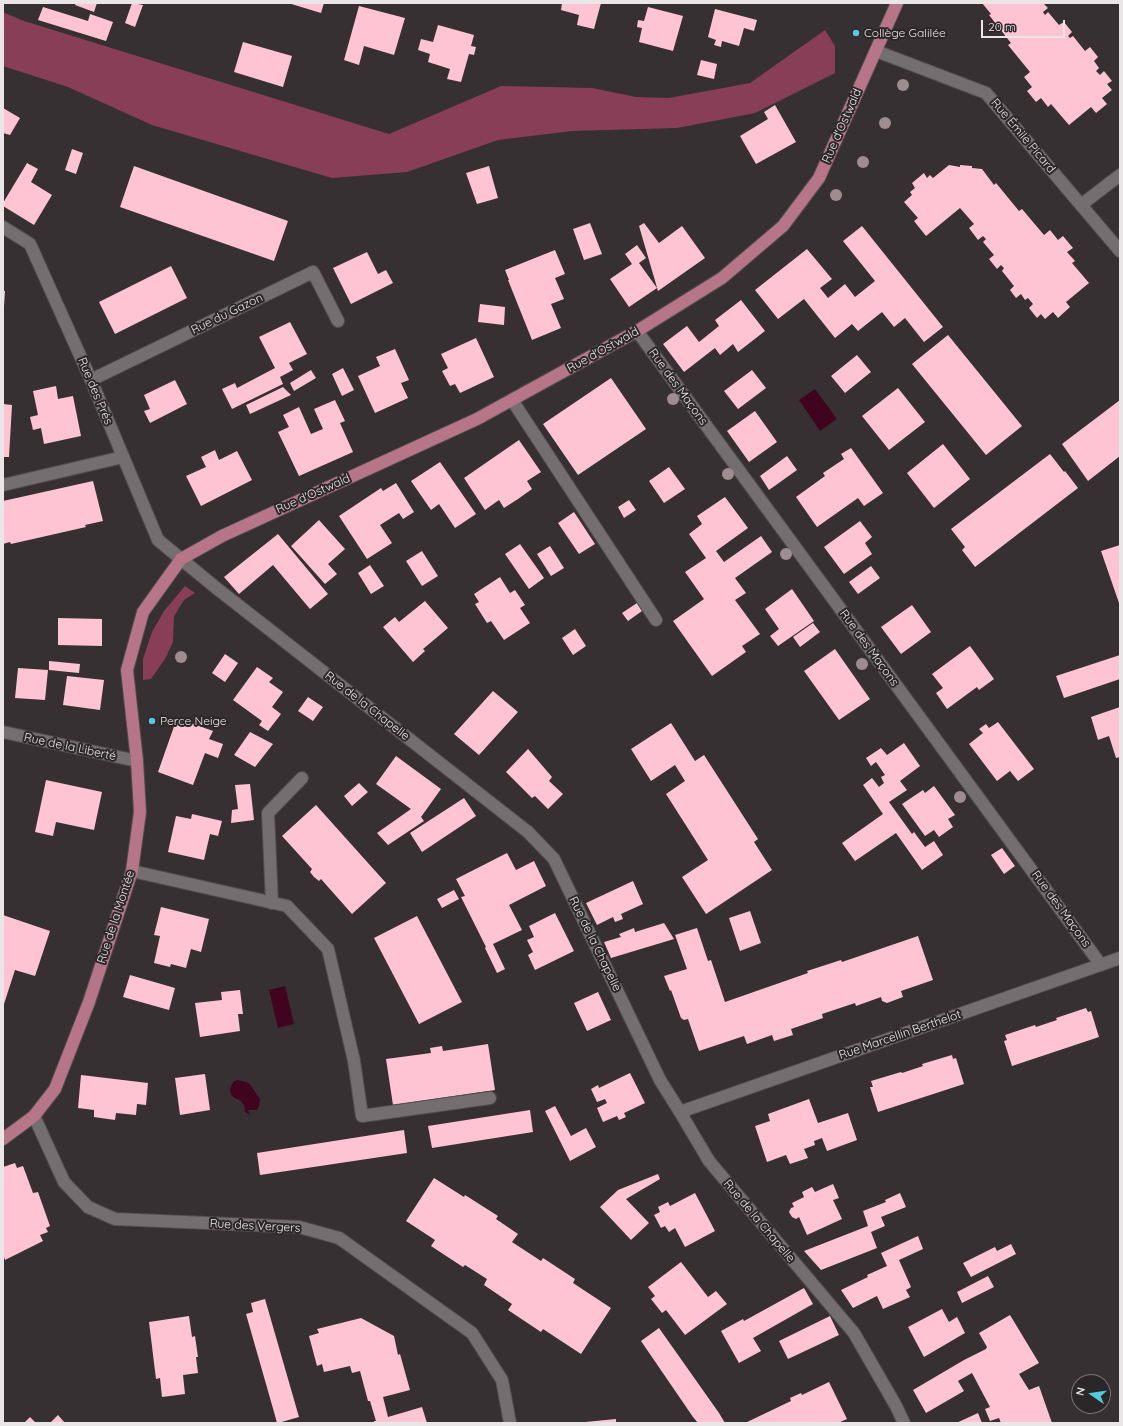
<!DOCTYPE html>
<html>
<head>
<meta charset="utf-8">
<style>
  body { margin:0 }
  #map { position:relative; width:1123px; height:1426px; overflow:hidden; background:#363032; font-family:Quicksand,sans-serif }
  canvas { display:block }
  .frame { position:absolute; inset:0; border:4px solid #eae6e7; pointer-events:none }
  .north { position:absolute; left:1071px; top:1374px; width:40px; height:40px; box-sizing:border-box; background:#2b2628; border:1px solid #777374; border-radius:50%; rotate:283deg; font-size:11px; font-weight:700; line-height:16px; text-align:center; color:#eae6e7 }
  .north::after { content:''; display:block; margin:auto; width:14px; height:18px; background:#54cade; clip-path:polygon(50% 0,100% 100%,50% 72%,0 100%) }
  .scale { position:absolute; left:981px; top:20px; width:84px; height:18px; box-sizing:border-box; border:2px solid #eae6e7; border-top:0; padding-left:5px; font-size:12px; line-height:14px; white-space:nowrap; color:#eae6e7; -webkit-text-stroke:3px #2b2628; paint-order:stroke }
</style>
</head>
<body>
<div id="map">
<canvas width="1123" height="1426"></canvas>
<div class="frame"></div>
<div class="north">N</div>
<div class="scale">20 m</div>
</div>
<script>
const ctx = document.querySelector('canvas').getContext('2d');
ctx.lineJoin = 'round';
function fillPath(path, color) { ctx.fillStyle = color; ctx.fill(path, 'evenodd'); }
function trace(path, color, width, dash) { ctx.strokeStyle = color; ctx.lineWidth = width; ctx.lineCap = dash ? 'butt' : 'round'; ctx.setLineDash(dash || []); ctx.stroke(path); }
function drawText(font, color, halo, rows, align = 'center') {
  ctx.font = font + ' Quicksand,sans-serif'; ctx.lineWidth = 4; ctx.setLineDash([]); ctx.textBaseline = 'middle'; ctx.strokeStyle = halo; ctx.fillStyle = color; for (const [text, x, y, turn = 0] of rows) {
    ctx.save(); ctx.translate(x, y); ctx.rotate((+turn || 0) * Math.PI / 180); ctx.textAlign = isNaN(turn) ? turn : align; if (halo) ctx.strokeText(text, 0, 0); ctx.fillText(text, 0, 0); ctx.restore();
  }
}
fillPath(new Path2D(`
  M3,12L21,20L389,134L501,86L592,88L636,97L669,98L750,83L825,30L835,46V73L755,113L677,128L572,131L498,140L407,172L332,178L152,125L68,87L3,66Z
  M185,586L195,593L184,600L174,616L173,642L165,659L151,679L143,680V659L152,632L164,611Z`), '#893e58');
fillPath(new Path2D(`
  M815,389L837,419L820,431L799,400Z
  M285,986L294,1024L278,1028L269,990Z
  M238,1080L249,1083L260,1099L259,1106L257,1110H248L250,1115L245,1112C245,1094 230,1104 230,1088L234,1081Z`), '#41041f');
fillPath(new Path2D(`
  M76,3H97L94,12L75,5Z
  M132,3L143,5L135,27L125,23Z
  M288,3H324L321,13Z
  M562,3H601L594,29L577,25L579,15L561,10Z
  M982,3H1043L1048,8L1043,12L1045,15L1048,12L1059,25L1064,22L1072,32L1068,36L1070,38L1073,36L1085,51L1090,47L1098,57L1094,61L1099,68L1096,71L1100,75L1104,71L1112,81L1107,84L1112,90L1102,98L1107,104L1096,113L1091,107L1069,125L1051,104L1048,107L1041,98L1036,102L1027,91L1032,87L1024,77L1030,72L1008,45L1011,43L989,15L991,14Z
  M359,6L405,18L394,55L364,46L359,65L344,60Z
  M43,7L88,21L90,14L113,22L106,41L38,20Z
  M648,7L683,16L673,51L639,42L642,28L637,27L638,20L644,21Z
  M715,9L757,20L754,31L744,28L739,46L722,41L721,47L714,45L716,40L708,37Z
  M438,25L474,35L471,46L476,47L474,55L469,54L461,82L447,79L450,69L428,62L430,54L418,50L421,39L433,42Z
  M243,42L292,56L283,87L234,72Z
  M701,60L717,64L714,79L697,75Z
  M775,105L796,142L756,164L740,136L768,119L764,112Z
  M3,108L20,118L10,135L3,133Z
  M72,149L83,153L76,174L65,170Z
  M27,163L38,169L31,182L52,195L34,225L3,206V203Z
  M949,165L960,167V165L972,166V168L982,169L994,185L996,183L1019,211L1022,209L1044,235L1050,230L1058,240L1063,236L1073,248L1067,252L1075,261L1072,263L1089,283L1066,302L1070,307L1058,318L1053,312L1045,319L1041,314L1037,318L1029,308L1033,304L1028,298L1025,300L1021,294L1016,298L1010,290L1014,286L1002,271L1004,268L1001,265L997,269L989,259L994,255L983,242L986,239L983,236L978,240L969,228L974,224L960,208L926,236L914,221L918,218L904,202L912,195L910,192L915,188L912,183L924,173L927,178L930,175L933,178Z
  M134,166L288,221L274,261L120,207Z
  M489,166L498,198L477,204L466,173Z
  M590,223L602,254L584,260L573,229Z
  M644,223L659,243L682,226L705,258L658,291L639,226Z
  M862,226L943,327L924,342L905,318L894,327L882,312L858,331L852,324L835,338L804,299L778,319L755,290L807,249L832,279L820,288L828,298L845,284L855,297L875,281L843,241Z
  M637,245L646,258L639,263L657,288L629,307L610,279L632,264L625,254Z
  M555,250L565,274L555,278L564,299L551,304L561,328L532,340L508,280H509L505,270Z
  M367,252L378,274L386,270L393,283L351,304L333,268Z
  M171,266L187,298L115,334L99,302Z
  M3,291H5L4,306H3Z
  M741,300L765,331L738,352L733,344L720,355L715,348L684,372L663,344L687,326L699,342L719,326L715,320Z
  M480,304L505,307L504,325L478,322Z
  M290,322L307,354L289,363L293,370L280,377L283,384L232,409L222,389L235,383L237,388L275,368L259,337Z
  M948,335L1022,426L986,455L912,364Z
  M476,338L494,377L460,393L455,384L450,386L442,371L448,368L441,354Z
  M395,349L409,380L401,383L408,398L375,413L358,376L380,366L376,357Z
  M857,355L871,372L845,393L831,376Z
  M343,368L354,390L342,396L332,374Z
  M311,370L316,378L294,391L290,383Z
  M752,370L766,388L738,409L724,391Z
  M611,378L646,429L578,475L543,424Z
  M175,380L187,404L150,423L144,411L150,409L144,395Z
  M56,386L58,399L73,396L81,436L44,444L41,428L33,430L30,417L38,415L33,391Z
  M283,387L291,395L250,414L246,405Z
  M898,388L925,422L889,450L862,416Z
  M335,400L345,421L340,423L353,452L299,476L278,432L289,427L283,415L299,407L311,434L323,429L314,409Z
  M1120,400V456L1088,481L1062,444Z
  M3,404L12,405L9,457H3Z
  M755,411L777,442L749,462L727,431Z
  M519,440L541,472L527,481L532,489L518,499L504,508L499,500L485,510L464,478Z
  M943,444L970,479L934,508L907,473Z
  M851,448L883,493L864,506L858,498L817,527L796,497L825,476L823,473L844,459L841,454Z
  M215,450L219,460L237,451L252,480L201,506L186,476L206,467L201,457Z
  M1050,454L1064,472L1065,471L1078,488L975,567L962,550L965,547L951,529Z
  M787,456L797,470L769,490L760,476Z
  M440,462L476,514L455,528L439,504L431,510L411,481Z
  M669,467L685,489L664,503L649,481Z
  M93,481L103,521L85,525L86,527L11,544L10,542L3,544V501Z
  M396,483L414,512L403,519L399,513L380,525L392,543L367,559L339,516L381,488L383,491Z
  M725,497L748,528L716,551L724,562L761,536L772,552L735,578L746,593L735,600L760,634L742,646L746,652L712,676L673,621L704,599L685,572L706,558L689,534L702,524L697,516Z
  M629,500L636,510L624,518L618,507Z
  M574,512L595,544L579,554L558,523Z
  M319,520L345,549L328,564L337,574L325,584L291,546Z
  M860,521L872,537L865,543L872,554L844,574L824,547Z
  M278,534L328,594L310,609L273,565L239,594L224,577Z
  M520,544L544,578L529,589L505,554Z
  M1120,545V603H1119L1101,551Z
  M550,546L564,568L551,576L537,554Z
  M422,551L438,576L422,586L406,561Z
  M370,565L384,586L371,594L358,573Z
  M871,566L880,578L858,594L849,582Z
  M500,577L510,593L515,590L525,605L520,608L530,623L504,640L491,621L487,623L475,604L479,602L474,594Z
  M792,589L814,621L778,646L770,636L779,629L765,609Z
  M425,601L448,628L423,649L425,651L413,662L383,627L395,617L399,622Z
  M637,603L642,611L628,621L622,613Z
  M912,605L931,632L901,654L881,627Z
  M58,618L102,619V646L58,645Z
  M813,623L820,632L800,647L793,637Z
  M575,629L586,646L573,655L562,638Z
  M970,646L994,679L979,690L977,687L947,709L936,693L943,688L932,674Z
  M835,649L870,699L839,720L804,671Z
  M225,654L238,663L225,682L212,673Z
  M1120,655V679L1064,698L1056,676Z
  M49,661L80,664L79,673L49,670Z
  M257,667L273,678L269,682L283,692L272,707L281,714L268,731L259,725L262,721L233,700Z
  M18,668L48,670L45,700L15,698Z
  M67,676L104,680L100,710L63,705Z
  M493,691L518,712L479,755L454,734Z
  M308,697L323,707L313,721L298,711Z
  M1120,707V757L1116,758L1109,736L1098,740L1091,717Z
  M177,718L213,731L209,739L223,744L218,758L205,753L193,785L158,772Z
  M998,722L1034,769L1018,781L1010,771L997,781L969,744L983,733L979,729L986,724L989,728Z
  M671,723L695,761L704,755L758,839L754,842L772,870L706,914L682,877L708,860L666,794L685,781L675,765L651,781L631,749Z
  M250,732L273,744L255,767L234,755Z
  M904,743L920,766L900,781L907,790L889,802L912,834L914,832L925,847L934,841L943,855L922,870L896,833L855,861L842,843L883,814L863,785L872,778L879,787L884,783L881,777L885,775L876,762L871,766L866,758L881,748L887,755Z
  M528,749L552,777L549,781L563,794L548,809L535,796L532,798L506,772Z
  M396,756L441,789L421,817L424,821L388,845L377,833L411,809L376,784Z
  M46,780L102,792L94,830L56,822L53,836L35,832Z
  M359,783L368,792L352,806L344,796Z
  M250,784L254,820L231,823L232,810L238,809L235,785Z
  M934,786L955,815L948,819L953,827L939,837L934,830L925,836L902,804L923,790L925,793Z
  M464,798L476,816L422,852L410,833Z
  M316,805L386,883L352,914L321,879L319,881L314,877L310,872L312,869L282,836Z
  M192,814L222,821L218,836L210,834L204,860L168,852L176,816L191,819Z
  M1002,848L1015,866L1004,874L991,855Z
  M507,853L516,870L534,861L546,886L509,905L522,930L493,944L505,969L497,973L485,948L486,947L461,897L465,896L456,879Z
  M633,881L643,904L621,914L623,919L615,922L613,917L597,925L586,903Z
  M454,890L459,899L442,908L437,899Z
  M161,907L209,919L201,952L191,949L186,968L171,964L170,967L154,963L160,936L154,935Z
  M750,911L761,943L740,951L729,918Z
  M555,913L574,951L535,970L528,955L533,952L527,940L534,937L529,926Z
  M3,915L50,931L35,976L15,970L3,1007Z
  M417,916L462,1002L419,1024L374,938Z
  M664,923L674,939L611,958L604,942L621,937L619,934L634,928L635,932Z
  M697,928L708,961L711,960L725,1002L808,973L807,971L841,960L842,962L918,936L933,980L901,991L903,997L887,1003L882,1001L881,997L856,1006L855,1003L822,1014L823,1018L791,1029L793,1035L774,1041L772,1035L747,1044L744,1036L699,1051L688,1019L684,1020L681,1018L671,990L670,991L664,976L687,969L675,935Z
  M130,975L175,988L169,1010L123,997Z
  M240,990L243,1014H238L240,1031L200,1037L195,1003L222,1000L221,992Z
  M598,992L611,1020L587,1031L574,1003Z
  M1086,1008L1088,1012L1091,1011L1099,1037L1012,1066L1004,1041L1007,1040L1005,1035L1035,1025L1036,1027L1057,1020L1056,1018Z
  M488,1044L495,1090L393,1105L386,1059L431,1053L430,1048L442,1046L443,1051Z
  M952,1055L953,1059L956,1058L964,1084L878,1112L870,1087H873L871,1081L901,1072L902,1073L923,1066L922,1064Z
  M630,1073L645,1103L624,1113L626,1117L619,1120L617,1116L603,1122L597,1108L607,1103L605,1099L597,1102L591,1089L598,1085L599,1088Z
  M205,1074L210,1110L180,1115L175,1078Z
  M81,1075L148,1083L146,1105L137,1104L136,1115L116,1113L115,1120L94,1117V1110L78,1108Z
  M809,1099L818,1123L848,1113L857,1140L827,1151L822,1138L814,1141L815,1145L804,1149L808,1158L790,1164L786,1155L767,1162L755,1126L770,1121L768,1114Z
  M555,1106L571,1136L586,1128L596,1147L570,1161L545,1111Z
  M530,1110L533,1132L432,1148L428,1126Z
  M404,1130L407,1153L260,1175L257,1153Z
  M15,1163L17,1168L23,1166L33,1193L38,1192L50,1226L46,1228L48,1232L40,1235L43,1241L5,1260L3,1254V1167Z
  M658,1174L660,1179L626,1199L649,1223L631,1240L600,1207L618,1190Z
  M434,1178L464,1197L465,1195L498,1216L496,1219L518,1234L512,1242L541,1261L543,1258L575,1279L573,1283L611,1308L581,1354L543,1329L541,1332L508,1310L512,1304L484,1285L487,1279L465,1265L463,1267L431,1246L435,1240L406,1221Z
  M833,1184L839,1198L833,1200L842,1219L807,1235L799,1217L796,1219L792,1217L789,1212L791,1208L794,1207L792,1203L804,1197L802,1192L812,1187L815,1192Z
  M695,1193L715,1231L685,1247L675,1228L669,1232L665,1226L661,1228L654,1215L660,1212L658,1207L668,1202L670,1206Z
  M900,1193L906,1207L881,1217L885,1226L871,1232L877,1248L821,1270L804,1251L868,1226L863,1211L886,1202L885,1200Z
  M918,1236L923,1249L899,1260L911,1287L906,1290L910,1297L883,1309L877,1296L853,1308L841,1290L868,1277L867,1275L887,1266L881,1253Z
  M1011,1244L1016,1254L971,1277L963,1263L995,1247L997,1251Z
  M681,1262L708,1297L716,1291L727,1304L685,1335L666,1310L662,1313L651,1299L655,1296L648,1287Z
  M988,1276L994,1287L962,1303L957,1292Z
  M804,1288L813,1304L753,1338L761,1351L739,1363L721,1331L743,1319L744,1321Z
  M265,1299L299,1417L278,1423H277L274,1412L246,1314L253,1312L251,1303Z
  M942,1309L949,1322L957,1317L965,1333L924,1357L908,1327Z
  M1010,1315L1039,1363L1019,1374L1029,1390L1039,1386L1052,1423H1001L999,1418L990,1421L985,1409L990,1407L972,1373L958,1381L964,1391L926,1413L913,1390L964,1360L986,1349L987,1347L979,1333Z
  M189,1316L192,1337L195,1336L198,1357H196L198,1373L183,1375L185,1394L162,1397L160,1378L156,1379L149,1322Z
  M830,1316L839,1335L788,1359L779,1341Z
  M361,1318L394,1336L398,1355L400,1354L410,1390L383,1397L388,1417L422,1407L427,1423H374V1421H376L370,1401H368L360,1371L352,1373L350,1366L324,1372L322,1364L317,1366L309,1336L319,1333L317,1329Z
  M659,1328L719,1413L725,1423H698L693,1417L641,1341Z
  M829,1382L847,1419L838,1423H745L791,1401L790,1398L801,1393L802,1395Z
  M978,1413L982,1423H956L965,1419Z
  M58,1415L65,1423H50Z
  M30,1417L36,1423H24Z
  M616,1419V1423H585V1422Z`), '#ffc4d4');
const minor = new Path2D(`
  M876,51L986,93L1120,251
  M1081,205L1120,175
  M3,227L30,244L91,380L158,540L215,587L528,832L554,859L660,1080L680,1112L709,1161L854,1333L896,1406L904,1423
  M637,331L1101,965
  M91,380L313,272L338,321
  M512,400L656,620
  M3,485L123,457
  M3,732L137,761
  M132,871L287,906L328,949L354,1061L362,1116L490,1098
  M272,903L268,813L302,778
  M680,1112L1120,958
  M34,1116L64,1182L88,1207L115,1219L299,1227L339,1238L472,1333L502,1380L510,1423`);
const major = new Path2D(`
  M3,1139L34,1116L55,1089L89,1002L132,871L140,812L137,761L127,670L143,612L181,559L222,536L477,419L637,331L722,278L783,226L819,178L897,3`);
trace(minor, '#524e4f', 14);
trace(major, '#524e4f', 14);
trace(minor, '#746e70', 12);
trace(major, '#b7758a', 12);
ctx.fillStyle = '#9d8d91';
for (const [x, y] of [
  [903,85],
  [885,123],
  [863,162],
  [836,195],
  [673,399],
  [728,474],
  [786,554],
  [181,657],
  [862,664],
  [960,797]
]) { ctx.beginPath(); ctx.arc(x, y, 6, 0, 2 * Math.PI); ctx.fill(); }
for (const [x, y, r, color] of [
  [856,33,4,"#54cade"],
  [152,721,4,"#54cade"]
]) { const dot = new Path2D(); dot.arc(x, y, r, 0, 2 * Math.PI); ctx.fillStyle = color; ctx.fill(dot); trace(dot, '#2b2628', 1.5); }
drawText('12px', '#eae6e7', '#2b2628', [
  ["Collège Galilée",864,33],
  ["Perce Neige",160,721]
], 'left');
drawText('12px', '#eae6e7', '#2b2628', [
  ["Rue d'Ostwald",842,126,-66],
  ["Rue Émile Picard",1023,136,50],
  ["Rue du Gazon",227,314,-26],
  ["Rue d'Ostwald",603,350,-29],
  ["Rue des Maçons",678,387,54],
  ["Rue des Prés",95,391,67],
  ["Rue d'Ostwald",313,494,-24],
  ["Rue des Maçons",869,648,54],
  ["Rue de la Chapelle",367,706,38],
  ["Rue de la Liberté",70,747,12],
  ["Rue des Maçons",1061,909,54],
  ["Rue de la Montée",116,917,-72],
  ["Rue de la Chapelle",595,944,64],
  ["Rue Marcellin Berthelot",900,1035,-19],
  ["Rue de la Chapelle",759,1221,50],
  ["Rue des Vergers",255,1226,3]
]);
</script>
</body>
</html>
